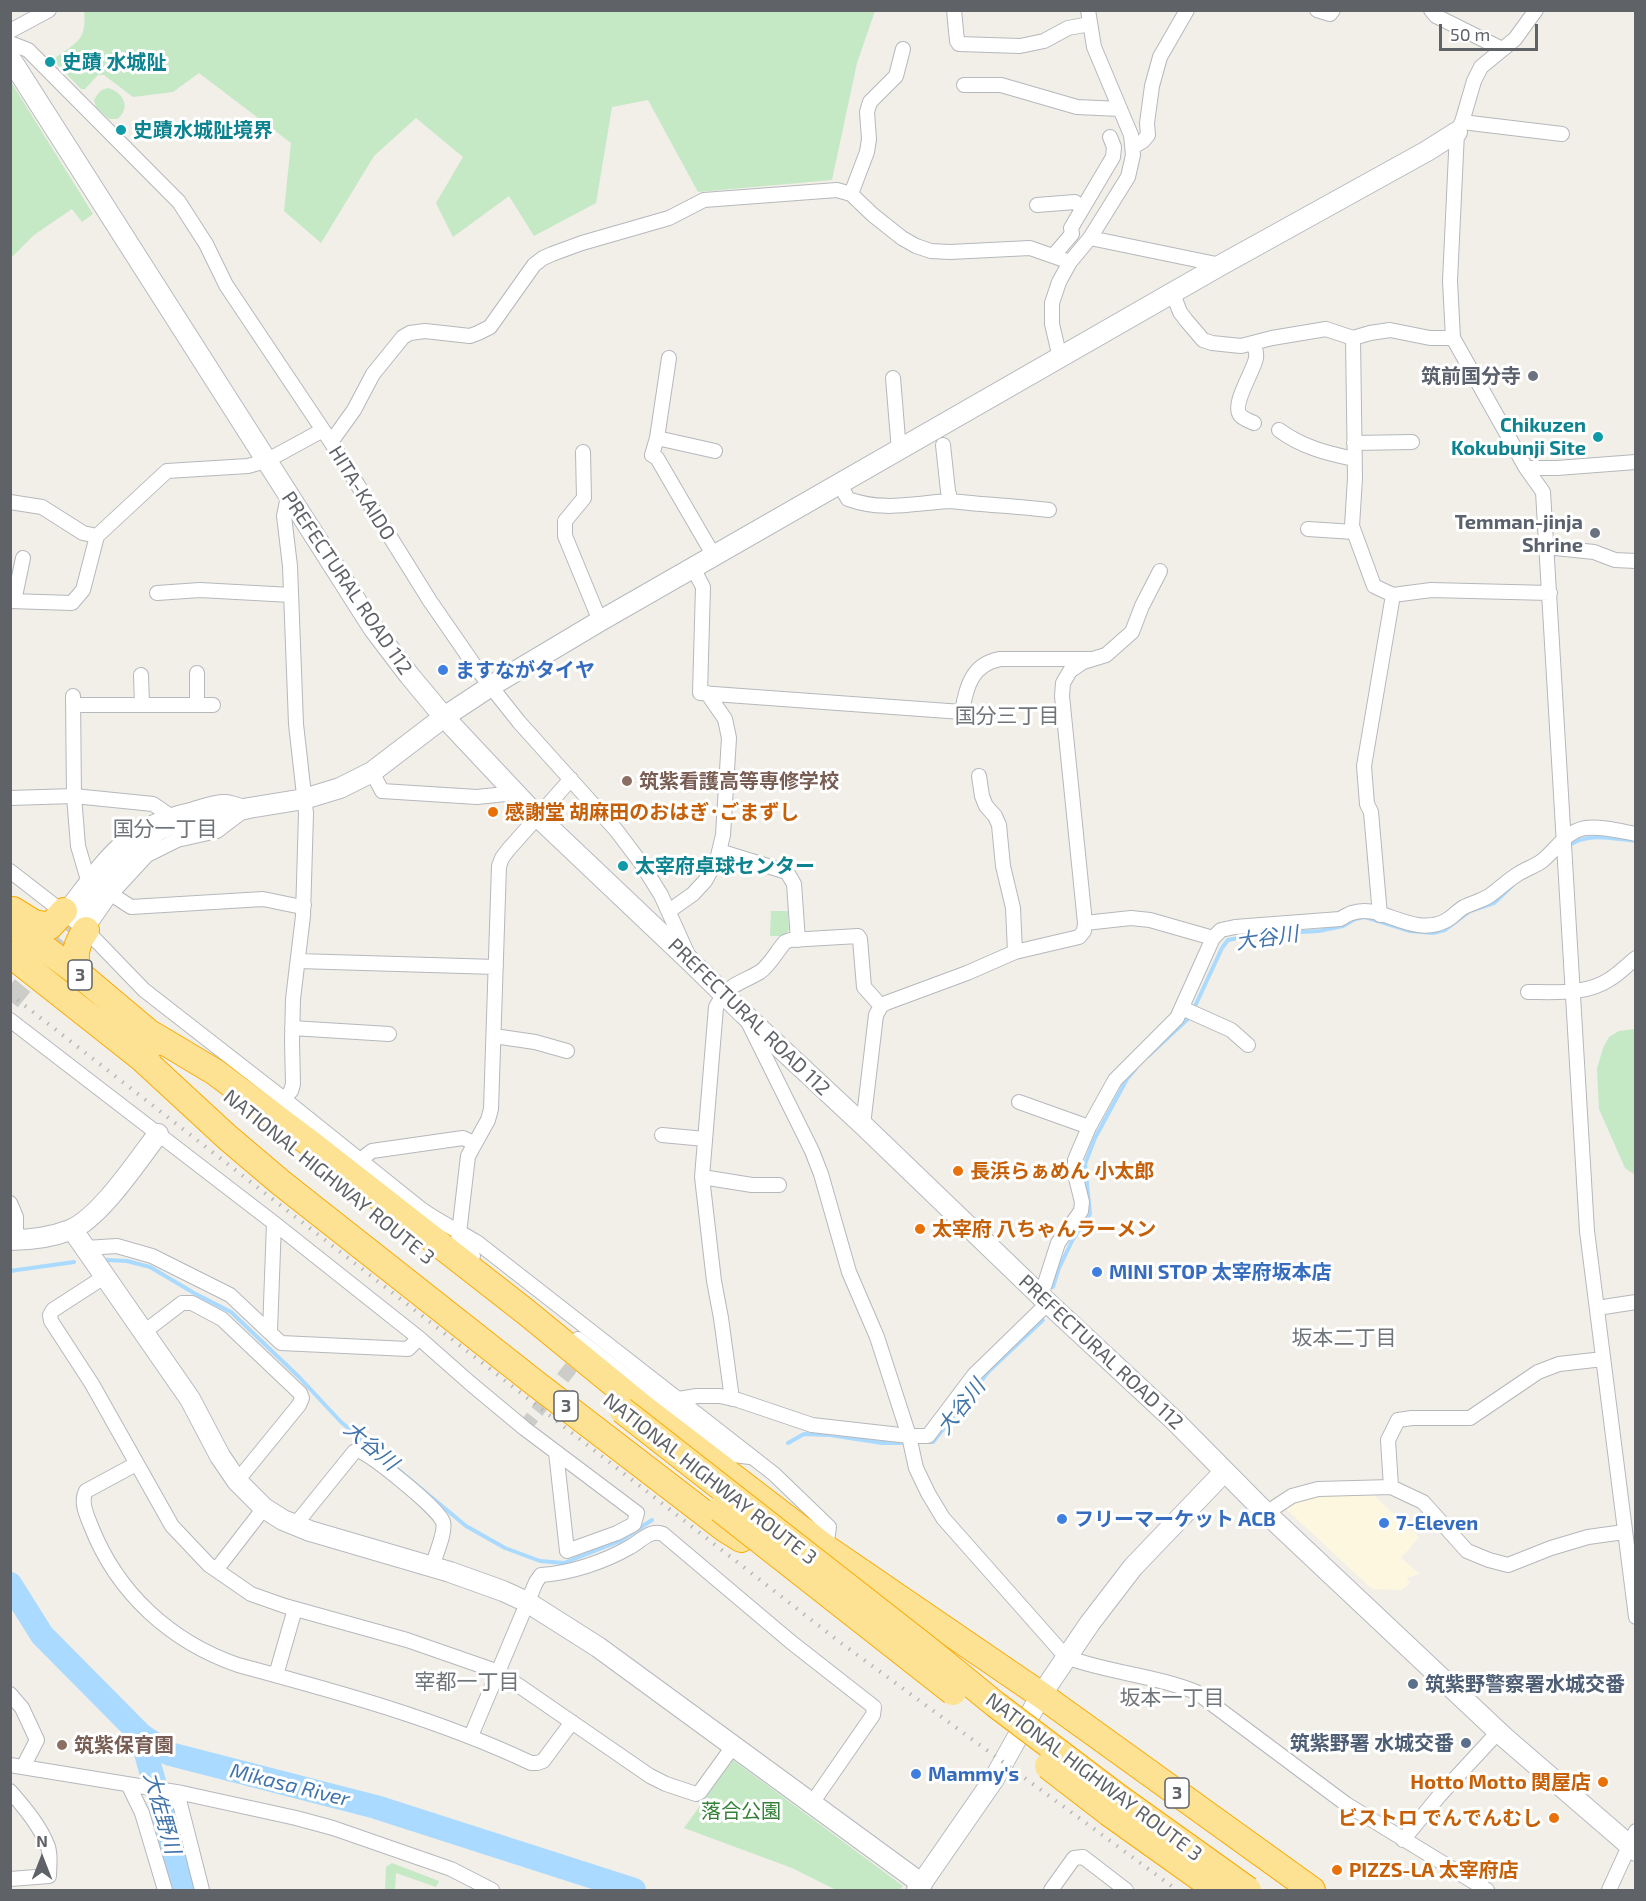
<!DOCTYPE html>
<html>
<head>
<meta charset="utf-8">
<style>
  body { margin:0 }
  #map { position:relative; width:1646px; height:1901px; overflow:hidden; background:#f1efe8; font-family:"Exo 2",sans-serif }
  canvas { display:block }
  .frame { position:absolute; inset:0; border:12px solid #5f6368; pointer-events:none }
  .north { position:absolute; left:12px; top:1829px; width:60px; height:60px; -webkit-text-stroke:4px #fff; paint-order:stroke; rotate:0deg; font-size:16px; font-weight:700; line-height:24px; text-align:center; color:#5f6368 }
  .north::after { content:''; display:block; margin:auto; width:21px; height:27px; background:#5f6368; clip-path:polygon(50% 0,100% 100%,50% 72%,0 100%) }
  .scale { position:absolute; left:1439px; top:24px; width:99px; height:27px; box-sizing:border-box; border:3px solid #5f6368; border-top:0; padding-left:8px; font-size:18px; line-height:21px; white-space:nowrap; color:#5f6368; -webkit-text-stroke:4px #fff; paint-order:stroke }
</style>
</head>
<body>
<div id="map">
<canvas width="1646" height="1901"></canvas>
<div class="frame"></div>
<div class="north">N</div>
<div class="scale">50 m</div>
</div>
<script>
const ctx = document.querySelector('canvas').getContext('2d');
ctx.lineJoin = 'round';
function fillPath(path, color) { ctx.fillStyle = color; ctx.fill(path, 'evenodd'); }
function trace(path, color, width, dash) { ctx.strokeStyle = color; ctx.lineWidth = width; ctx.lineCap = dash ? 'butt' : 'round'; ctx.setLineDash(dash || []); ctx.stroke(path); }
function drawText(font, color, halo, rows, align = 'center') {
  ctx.font = font + ' "Exo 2","Noto Sans JP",sans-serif'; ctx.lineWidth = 6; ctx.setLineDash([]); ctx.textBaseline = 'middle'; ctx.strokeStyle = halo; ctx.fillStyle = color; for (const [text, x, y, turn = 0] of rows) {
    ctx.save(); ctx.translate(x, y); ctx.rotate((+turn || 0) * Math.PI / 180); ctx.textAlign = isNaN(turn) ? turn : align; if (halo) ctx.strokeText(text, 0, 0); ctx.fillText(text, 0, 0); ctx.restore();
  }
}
fillPath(new Path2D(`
  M1371,1493L1419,1537L1401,1558L1420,1574L1406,1578L1410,1582L1406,1587L1399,1590L1372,1589L1284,1507L1298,1499L1317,1494Z`), '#fef7e0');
fillPath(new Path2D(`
  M84,11V10L875,11L857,63L832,180L698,192L648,100L612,107L596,203L534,236L509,196L453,237L436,203L463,157L416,118L374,156L321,243L284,211L291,143L199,73L173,92L133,97L104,75H98L85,89H81L55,62V58C77,42 87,40 84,11Z
  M11,82L93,214L82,222L72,209L34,235L11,258Z
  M108,88C123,92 132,108 117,119H109L96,107L94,100C98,93 100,90 108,88Z
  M771,911H788L789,930L783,936H770Z
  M1635,1029H1636L1635,1175L1625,1168L1599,1109L1597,1069L1603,1048L1609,1037L1619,1031Z
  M733,1760L903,1886L899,1890H836L792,1868L684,1828Z
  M392,1863L439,1881L436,1887L396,1873L395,1890H385L386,1867Z`), '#c5e8c5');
trace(new Path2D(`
  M1567,847C1586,831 1613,839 1636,841
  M1147,1057L1190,1017L1222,948L1228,940L1253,935L1319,931L1343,926L1355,919L1365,917L1410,931L1433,933L1445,930L1470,911L1494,903L1512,886
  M107,1260L127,1261L150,1267L194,1293L231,1312L299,1377L341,1422L466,1526L505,1548L540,1561L564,1563L620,1541L652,1520
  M10,1271L74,1262
  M1053,1287L1059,1268L1072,1241L1090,1214L1085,1164L1095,1138L1127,1079L1137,1067
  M927,1442H933L989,1371L1043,1320
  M788,1443L804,1434L830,1435L882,1443H908`), '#aadaff', 4);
trace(new Path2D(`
  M10,1584L42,1635L141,1735L170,1754L376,1807L634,1890
  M141,1735L184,1890`), '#aadaff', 24);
trace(new Path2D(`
  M524,1428L583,1352`), '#ccccc8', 14, [14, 7]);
trace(new Path2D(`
  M10,1001L83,911`), '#ccccc8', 20, [20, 10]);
const street = new Path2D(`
  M954,10L957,41L959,44L1020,46L1044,41L1068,28L1090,24
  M1317,10L1330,14L1333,10
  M1431,10L1436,16L1502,49
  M1536,10L1515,39L1481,67L1474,81L1462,122L1457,132L1450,281L1453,338L1526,468L1543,492L1587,1231L1636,1617
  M10,31L49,10
  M10,43L28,50L179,202L206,244L226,285L331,442L430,601L477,669L519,722L616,830L641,863L661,895L689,957
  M964,85H1001L1077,107L1120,109
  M1462,122L1562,134
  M1133,147L1143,141L1148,135L1147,123L1152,86L1160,57L1187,10
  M851,194L867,152L869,139L867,112L870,102L896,76L903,49
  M1037,205L1075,202L1082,208
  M1090,238L1221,265
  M1054,255L1072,234L1071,228L1113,157L1114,147L1110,137
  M1173,294L1180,312L1186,320L1203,340L1212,343L1241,346L1272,338L1326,329L1353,338L1370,333L1390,330L1430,338H1453
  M1353,338L1355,478L1352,526L1374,586L1393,595L1431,590L1550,593
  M1253,343C1255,348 1257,352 1256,358C1254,371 1230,406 1241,416C1244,419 1250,421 1254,423
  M669,358L657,438L652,455L657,458L714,556
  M1060,358L1052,324V303L1059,282L1070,262L1090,238L1128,177L1133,155L1131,135L1094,47L1088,10
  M893,378L899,451
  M1279,430C1302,447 1326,453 1354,459
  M657,438L715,451
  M331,442L354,410L373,374L403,337L410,333L425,331L470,336L478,333L490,327L534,265L543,258L552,254L582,243L669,218L704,200L837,190L851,194L873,215L902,238L916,246L931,251L950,252L1030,248L1070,262
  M1354,443L1412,442
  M943,445L948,491L951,501C984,505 1016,506 1049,510
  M583,452L584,498L565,521V536L600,621
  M1526,468H1557L1636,462
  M840,485L848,499C884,512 914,503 951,501
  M10,502L42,507L83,533L97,536L167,471L248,466L266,461L323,430
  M1308,529L1354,532
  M1546,547L1594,552L1615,560L1636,561
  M693,568L703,587L700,693L962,712C966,687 972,664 1000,659H1091
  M157,593L200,590L291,595
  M10,601L72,603L83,590L97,536
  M14,601L23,558
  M141,675L142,705
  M73,696L74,796L78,846L88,880
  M73,705H213
  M197,705V673
  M372,772L382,791L477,797L515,793
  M979,776L982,796L986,806L995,816L999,825L1003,866L1013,908L1015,952
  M10,798L74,796L153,804L169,815
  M719,851L787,872L794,884L798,940
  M10,871L86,930L144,990L284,1099L421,1209C439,1222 459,1231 478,1243L774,1474L829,1527L826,1548
  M111,894L131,907L263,899L297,906L304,905
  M64,911C104,860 122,825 190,810C201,807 215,801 226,802C232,803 238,805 244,807
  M669,911L693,894L705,881L717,860L723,835L729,738L725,719L707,693
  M1380,915L1371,812L1367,804L1364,766L1393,595
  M1085,923L1062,696L1063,683L1070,671L1083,662L1106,655L1132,632L1142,606L1160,571
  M86,930L111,894L147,855L177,840L217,831L242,812
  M298,961L496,967
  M1528,992C1555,992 1587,995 1610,979C1619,974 1627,965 1636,958
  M1182,1008L1231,1030L1248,1045
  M10,1020L274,1223L419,1338L470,1383L524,1428L637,1513L634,1524L617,1533L567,1551L556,1452
  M748,1022L812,1151L821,1174L849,1272L877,1337L909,1436L916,1468L928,1493L943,1518L1066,1657C1109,1673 1154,1675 1196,1692L1346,1804L1487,1890
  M292,1028L389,1034
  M494,1036L535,1042L567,1051
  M284,1099L291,1091L293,1084L292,1041L293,999L303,916L306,813L296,724L290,566L284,516L288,496
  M1019,1102L1089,1127
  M863,1125L876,1015L881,1006L886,1003L967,973L1015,952L1079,937L1084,931L1085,923L1131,918L1150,920L1213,938
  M662,1135L705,1139
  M360,1160L372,1151L463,1138L474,1143
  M702,1177L752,1185H779
  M10,1203L16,1217V1240
  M85,1248L117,1246L152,1256L230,1295L281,1343L408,1349L419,1338
  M473,1256L458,1242L468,1156L488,1120L491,1109L499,866L502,858L508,850L571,779
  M104,1277L53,1310L50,1315L51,1321L92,1384L172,1526L209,1565L251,1594L285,1606L407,1640L499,1672L650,1776L666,1784L696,1794L700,1792L734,1745
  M1041,1296L1058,1243L1081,1211L1082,1202L1075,1174V1160L1089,1127L1115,1080L1177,1018L1213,938L1221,930L1235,927L1340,919C1344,917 1348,914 1352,913C1380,902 1412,938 1445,921C1452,918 1457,911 1464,907C1472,903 1481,901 1489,896C1499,889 1508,880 1518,874C1526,869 1535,866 1542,861C1557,849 1565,832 1585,828C1601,826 1620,831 1636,834
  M1597,1308L1636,1302
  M270,1331L274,1223
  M144,1332L182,1303H192L222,1319L300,1393L302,1398L299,1405L237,1481
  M578,1339L726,1454L750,1457
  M678,1399L697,1396H720L738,1400L812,1425L909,1436H928L974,1375L1048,1303
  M732,1399L721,1318L714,1281L702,1177L716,1007C730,982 738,985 760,972C770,965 777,951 785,942L790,940L858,936L860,939L864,987L881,1006
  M136,1464L86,1491C80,1502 87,1516 91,1526C117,1593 171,1642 238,1665C338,1692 438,1719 531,1763H537L543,1761L572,1722
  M1391,1487L1388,1440L1398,1420L1412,1418H1470L1538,1372L1559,1364L1603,1359
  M1266,1513L1292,1496L1318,1489L1391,1487L1423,1502L1467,1551L1489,1560L1508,1565L1551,1548L1588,1537L1624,1532
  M295,1525L354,1452L358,1450C373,1456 438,1508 443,1522C446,1532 435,1556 432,1567
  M216,1570L264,1508
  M276,1675L295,1609
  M10,1694L22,1708L37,1740L23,1767
  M471,1736L536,1582L541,1575C571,1573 604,1562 630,1547C641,1541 650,1529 663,1534L791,1642L874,1707L873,1715L812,1803
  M10,1765L182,1793L296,1818L333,1828L451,1869L492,1890
  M128,1784L142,1813L165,1890
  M10,1791C24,1807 41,1827 48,1847C51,1856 49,1867 49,1876L10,1879
  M177,1792L202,1890
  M1403,1840L1439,1796L1499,1731
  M1051,1890L1074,1858L1083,1857L1126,1890
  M1609,1890L1636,1831`);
const secondary = new Path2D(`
  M10,58L374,629L409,675L444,717L537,816L692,963L744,1014L863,1125L1048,1303L1176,1422L1266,1513L1504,1737L1636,1851
  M83,911C108,879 130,840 170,825L249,808L304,799L340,788L372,772L444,717L491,686L600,621L1221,265L1427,151L1457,132
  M72,1229L190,1399L220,1456L237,1481L264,1508L283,1520L310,1531L450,1572L503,1591L527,1602L598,1647L922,1884
  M10,1240C30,1240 52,1237 70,1230C100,1218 138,1160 158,1134
  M917,1890L994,1779L1041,1695L1090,1623L1133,1567L1224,1472`);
const highway = new Path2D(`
  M13,910L34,923L50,926L64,911
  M10,923L78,973L160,1042
  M10,954L149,1064
  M78,973C74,955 75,945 86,930
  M148,1032L215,1072L311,1144L526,1312L642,1407L826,1548L1041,1695L1312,1890
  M136,1053L227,1137L280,1182L535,1383L725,1529L741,1539`);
trace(street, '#b5b8bc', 16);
trace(secondary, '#b6babf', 22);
trace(highway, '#f9ab00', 28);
trace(street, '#fff', 14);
trace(secondary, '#fff', 20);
trace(highway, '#fde293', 26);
trace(new Path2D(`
  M10,994L837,1640L1177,1890`), '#b6b7b8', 4, [1.5, 8]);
const highwayBridge = new Path2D(`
  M622,1410L930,1651L995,1704L1118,1797L1248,1890
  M720,1509L953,1692
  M1048,1766L1109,1813L1217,1890`);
trace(highwayBridge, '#f9ab00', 28, []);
trace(highwayBridge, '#fde293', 26);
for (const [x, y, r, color] of [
  [50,62,6,"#0f9aa8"],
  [121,130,6,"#0f9aa8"],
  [1533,376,6,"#6b7280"],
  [1598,437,6,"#0f9aa8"],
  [1595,533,6,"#6b7280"],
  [443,670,6,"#3f7fe0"],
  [627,781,6,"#8d6e63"],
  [493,812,6,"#e8710a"],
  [623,866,6,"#0f9aa8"],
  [958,1171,6,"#e8710a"],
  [920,1229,6,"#e8710a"],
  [1097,1272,6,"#3f7fe0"],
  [1062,1519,6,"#3f7fe0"],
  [1384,1523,6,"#3f7fe0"],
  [1413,1684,6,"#5c6f8a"],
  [1466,1743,6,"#5c6f8a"],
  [62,1745,6,"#8d6e63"],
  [916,1774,6,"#3f7fe0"],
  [1603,1782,6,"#e8710a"],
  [1554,1818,6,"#e8710a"],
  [1337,1870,6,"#e8710a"]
]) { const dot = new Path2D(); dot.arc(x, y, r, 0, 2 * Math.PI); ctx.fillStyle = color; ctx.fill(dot); trace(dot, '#fff', 2); }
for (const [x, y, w] of [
  [80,975,24],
  [566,1406,24],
  [1177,1793,24]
]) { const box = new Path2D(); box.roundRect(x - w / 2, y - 15, w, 30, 4.5); ctx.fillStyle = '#fff'; ctx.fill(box); trace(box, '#5f6368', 1.5); }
drawText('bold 18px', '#5f6368', null, [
  ["3",80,975],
  ["3",566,1406],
  ["3",1177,1793]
]);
drawText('bold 20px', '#0d838f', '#fff', [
  ["史蹟 水城阯",62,62],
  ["史蹟水城阯境界",133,130],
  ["Chikuzen",1586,425,"right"],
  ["Kokubunji Site",1586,448,"right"],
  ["太宰府卓球センター",635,866]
], 'left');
drawText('bold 20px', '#5b616d', '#fff', [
  ["筑前国分寺",1521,376],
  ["Temman-jinja",1583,522],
  ["Shrine",1583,545]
], 'right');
drawText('20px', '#5f6368', '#fff', [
  ["HITA-KAIDO",362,493,58],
  ["PREFECTURAL ROAD 112",347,583,56],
  ["PREFECTURAL ROAD 112",749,1017,44],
  ["NATIONAL HIGHWAY ROUTE 3",329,1177,39],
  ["PREFECTURAL ROAD 112",1101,1352,43],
  ["NATIONAL HIGHWAY ROUTE 3",710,1479,38],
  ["NATIONAL HIGHWAY ROUTE 3",1094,1777,37]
]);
drawText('bold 20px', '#366cbe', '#fff', [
  ["ますながタイヤ",455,670],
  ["MINI STOP 太宰府坂本店",1109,1272],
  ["フリーマーケット ACB",1074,1519],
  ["7-Eleven",1396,1523],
  ["Mammy's",928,1774]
], 'left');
drawText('bold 20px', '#785e54', '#fff', [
  ["筑紫看護高等専修学校",639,781],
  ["筑紫保育園",74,1745]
], 'left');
drawText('bold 20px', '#c56008', '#fff', [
  ["感謝堂 胡麻田のおはぎ･ごまずし",505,812],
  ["長浜らぁめん 小太郎",970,1171],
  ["太宰府 八ちゃんラーメン",932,1229],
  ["Hotto Motto 関屋店",1591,1782,"right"],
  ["ビストロ でんでんむし",1542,1818,"right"],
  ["PIZZS-LA 太宰府店",1349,1870]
], 'left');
drawText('bold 20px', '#4e5e75', '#fff', [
  ["筑紫野警察署水城交番",1425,1684],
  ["筑紫野署 水城交番",1454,1743,"right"]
], 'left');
drawText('20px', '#348238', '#fff', [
  ["落合公園",741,1811]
]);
drawText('21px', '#70757a', '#fff', [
  ["国分三丁目",1007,716],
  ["国分一丁目",165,829],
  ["坂本二丁目",1344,1338],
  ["宰都一丁目",467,1682],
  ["坂本一丁目",1172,1698]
]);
drawText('italic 21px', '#4174aa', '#fff', [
  ["大谷川",1267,938,-8],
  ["大谷川",961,1407,-52],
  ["大谷川",371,1446,40],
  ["Mikasa River",290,1785,14],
  ["大佐野川",162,1813,74]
]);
</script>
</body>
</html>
